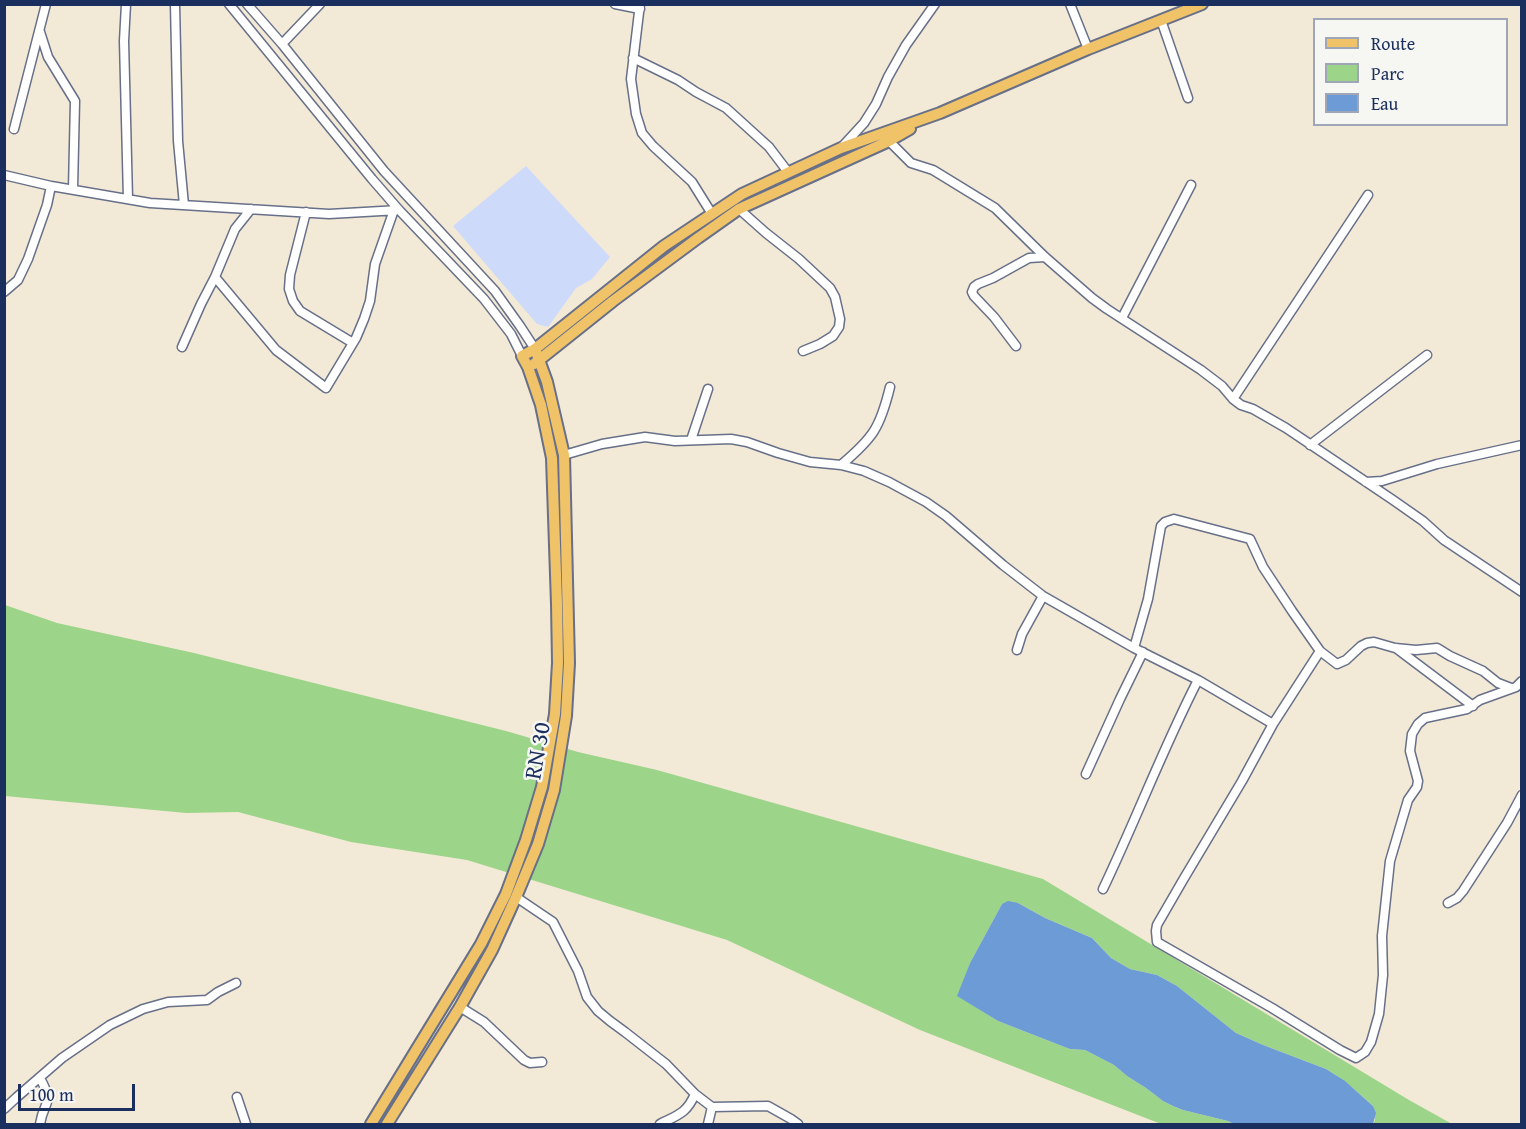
<!DOCTYPE html>
<html>
<head>
<meta charset="utf-8">
<style>
  body { margin:0 }
  #map { position:relative; width:1526px; height:1129px; overflow:hidden; background:#f3e9d7; font-family:"Gentium Book Plus",serif }
  canvas { display:block }
  .frame { position:absolute; inset:0; border:6px solid #1b2f5e; pointer-events:none }
  .legend { position:absolute; left:1313px; top:18px; width:195px; height:108px; box-sizing:border-box; background:#f6f6f2; border:2px solid #9ea6b7; margin:0; padding:8px 10px; list-style:none; font-size:18px; color:#1b2f5e }
  .legend li { display:flex; align-items:center; gap:12px; height:30px }
  .legend b { width:30px; border:2px solid #9ea6b7 }
  .scale { position:absolute; left:18px; top:1084px; width:117px; height:27px; box-sizing:border-box; border:3px solid #1b2f5e; border-top:0; padding-left:8px; font-size:18px; line-height:21px; white-space:nowrap; color:#1b2f5e; -webkit-text-stroke:4px #f6f6f2; paint-order:stroke }
</style>
</head>
<body>
<div id="map">
<canvas width="1526" height="1129"></canvas>
<div class="frame"></div>
<ul class="legend">
<li><b style="height:8px;background:#f0c369"></b>Route</li>
<li><b style="height:16px;background:#9cd589"></b>Parc</li>
<li><b style="height:16px;background:#6c9bd5"></b>Eau</li>
</ul>
<div class="scale">100 m</div>
</div>
<script>
const ctx = document.querySelector('canvas').getContext('2d');
ctx.lineJoin = 'round';
function fillPath(path, color) { ctx.fillStyle = color; ctx.fill(path, 'evenodd'); }
function trace(path, color, width, dash) { ctx.strokeStyle = color; ctx.lineWidth = width; ctx.lineCap = dash ? 'butt' : 'round'; ctx.setLineDash(dash || []); ctx.stroke(path); }
function drawText(font, color, halo, rows, align = 'center') {
  ctx.font = font + ' "Gentium Book Plus",serif'; ctx.lineWidth = 5; ctx.setLineDash([]); ctx.textBaseline = 'middle'; ctx.strokeStyle = halo; ctx.fillStyle = color; for (const [text, x, y, turn = 0] of rows) {
    ctx.save(); ctx.translate(x, y); ctx.rotate((+turn || 0) * Math.PI / 180); ctx.textAlign = isNaN(turn) ? turn : align; if (halo) ctx.strokeText(text, 0, 0); ctx.fillText(text, 0, 0); ctx.restore();
  }
}
fillPath(new Path2D(`
  M526,166L610,257L592,279L576,288L548,327L537,324L453,226Z`), '#cedafa');
fillPath(new Path2D(`
  M5,605L57,623L194,653L506,731L578,752L657,770L1043,879L1409,1100L1452,1124H1373L1375,1120L1373,1106C1358,1092 1343,1079 1326,1069L1263,1045L1236,1033L1177,986L1157,975L1130,969L1111,958L1092,938L1045,918L1018,903L1002,904L970,963L958,996L998,1021L1062,1046L1070,1049L1085,1050L1114,1065L1127,1076L1146,1088L1163,1101L1173,1106L1183,1110L1228,1121L1234,1124H1161L920,1030L727,940L467,860L351,842L238,812L186,813L5,796Z`), '#9cd589');
fillPath(new Path2D(`
  M1008,901L1018,903L1045,918L1092,938L1111,958L1130,969L1157,975L1177,986L1236,1033L1263,1045L1326,1069L1345,1081L1373,1106L1376,1113L1373,1124H1234L1228,1121L1183,1110L1173,1106L1163,1101L1146,1088L1127,1076L1114,1065L1085,1050L1070,1049L1062,1046L998,1021L957,996L970,963L1002,904Z`), '#6c9bd5');
const minor = new Path2D(`
  M126,4L124,41L128,199
  M175,4L178,141L184,205
  M229,4L372,179L399,210L484,299L511,334L522,356
  M247,4L282,44L384,171L495,291L520,326L535,349
  M615,4L640,9
  M640,4L631,79L636,114L642,133L653,146L692,182L712,214
  M1070,4L1088,49
  M1161,20L1188,98
  M40,32L48,57L75,101L73,189
  M282,44L320,4
  M633,58L678,80L696,92L726,108L769,147L788,172
  M14,129L46,4
  M889,141L911,163L933,170L995,208L1045,257L1092,298L1107,309L1201,370L1222,386L1233,399L1241,405L1253,409L1286,428L1393,500L1423,521L1444,540L1522,592
  M841,148L864,123L876,104L888,77L906,45L935,4
  M4,175L51,186L150,203L329,214L399,210
  M739,209L766,233L799,259L830,288L835,297L840,319L839,327L833,336L820,344L803,351
  M306,212L290,275L289,289L293,301L300,311L353,343
  M215,277L276,350L326,388L356,338L364,319L370,301L375,264L394,210
  M4,292L18,280L28,259L47,205L51,186
  M1122,318L1191,185
  M1016,346L994,317L974,296L972,292L974,287L978,284L993,278L1029,258L1045,257
  M182,347L201,304L215,277L235,229L251,209
  M1233,399L1368,195
  M691,440L708,389
  M1310,445L1427,355
  M564,455L602,444L645,437L675,441L731,439L747,442L778,453L810,462L841,465L864,471L889,482L926,502L946,516L1003,565L1043,596L1134,648L1198,680L1273,724
  M841,465C873,438 880,428 890,387
  M1366,482L1382,481L1437,464L1522,445
  M1134,648L1148,599L1161,526L1165,522L1174,519L1250,539L1263,567L1292,611L1320,651L1337,664L1346,660L1361,646L1367,643L1374,642L1395,648L1416,650L1437,648L1450,656L1483,671L1498,683L1511,688
  M1396,648L1473,706
  M1017,650L1022,634L1043,596
  M1320,651L1273,724L1242,781L1183,880L1157,925L1156,931L1157,942L1272,1008L1340,1050L1356,1058L1365,1052L1371,1042L1379,1014L1383,975L1382,936L1390,861L1408,800L1417,787L1418,781L1410,751L1412,734L1418,724L1425,718L1467,709L1480,700L1516,687L1522,681
  M1086,774L1120,699L1143,652
  M1103,889C1136,820 1163,748 1198,680
  M516,897L553,922L578,971L587,997L598,1011L610,1021L625,1032L666,1064L695,1094L712,1107L768,1106L791,1119L798,1124
  M1448,903L1457,898L1463,891L1507,823L1522,795
  M460,1007L484,1022L524,1060L530,1063L542,1062
  M237,1097L246,1124
  M4,1109L17,1097L62,1058L110,1025L143,1009L168,1002L207,1000L218,992L236,983
  M40,1124C44,1099 55,1106 40,1078
  M660,1124C678,1115 687,1113 695,1094
  M708,1124L712,1107`);
const major = new Path2D(`
  M534,364L613,301L698,238L739,209L889,141L910,129
  M371,1124L481,944L506,894L526,840L542,787L555,714L558,663L557,604L552,458L541,405L528,367L522,356L535,349L664,246L742,194L841,148L940,113L1088,49L1202,4
  M387,1124L460,1007L492,950L516,897L538,844L554,790L566,716L569,663L564,455L547,382L535,349`);
trace(minor, '#677088', 11);
trace(major, '#677088', 14);
trace(minor, '#fff', 8);
trace(major, '#f0c369', 10);
drawText('24px', '#1b2f5e', '#f6f6f2', [
  ["RN 30",539,751,-80]
]);
</script>
</body>
</html>
